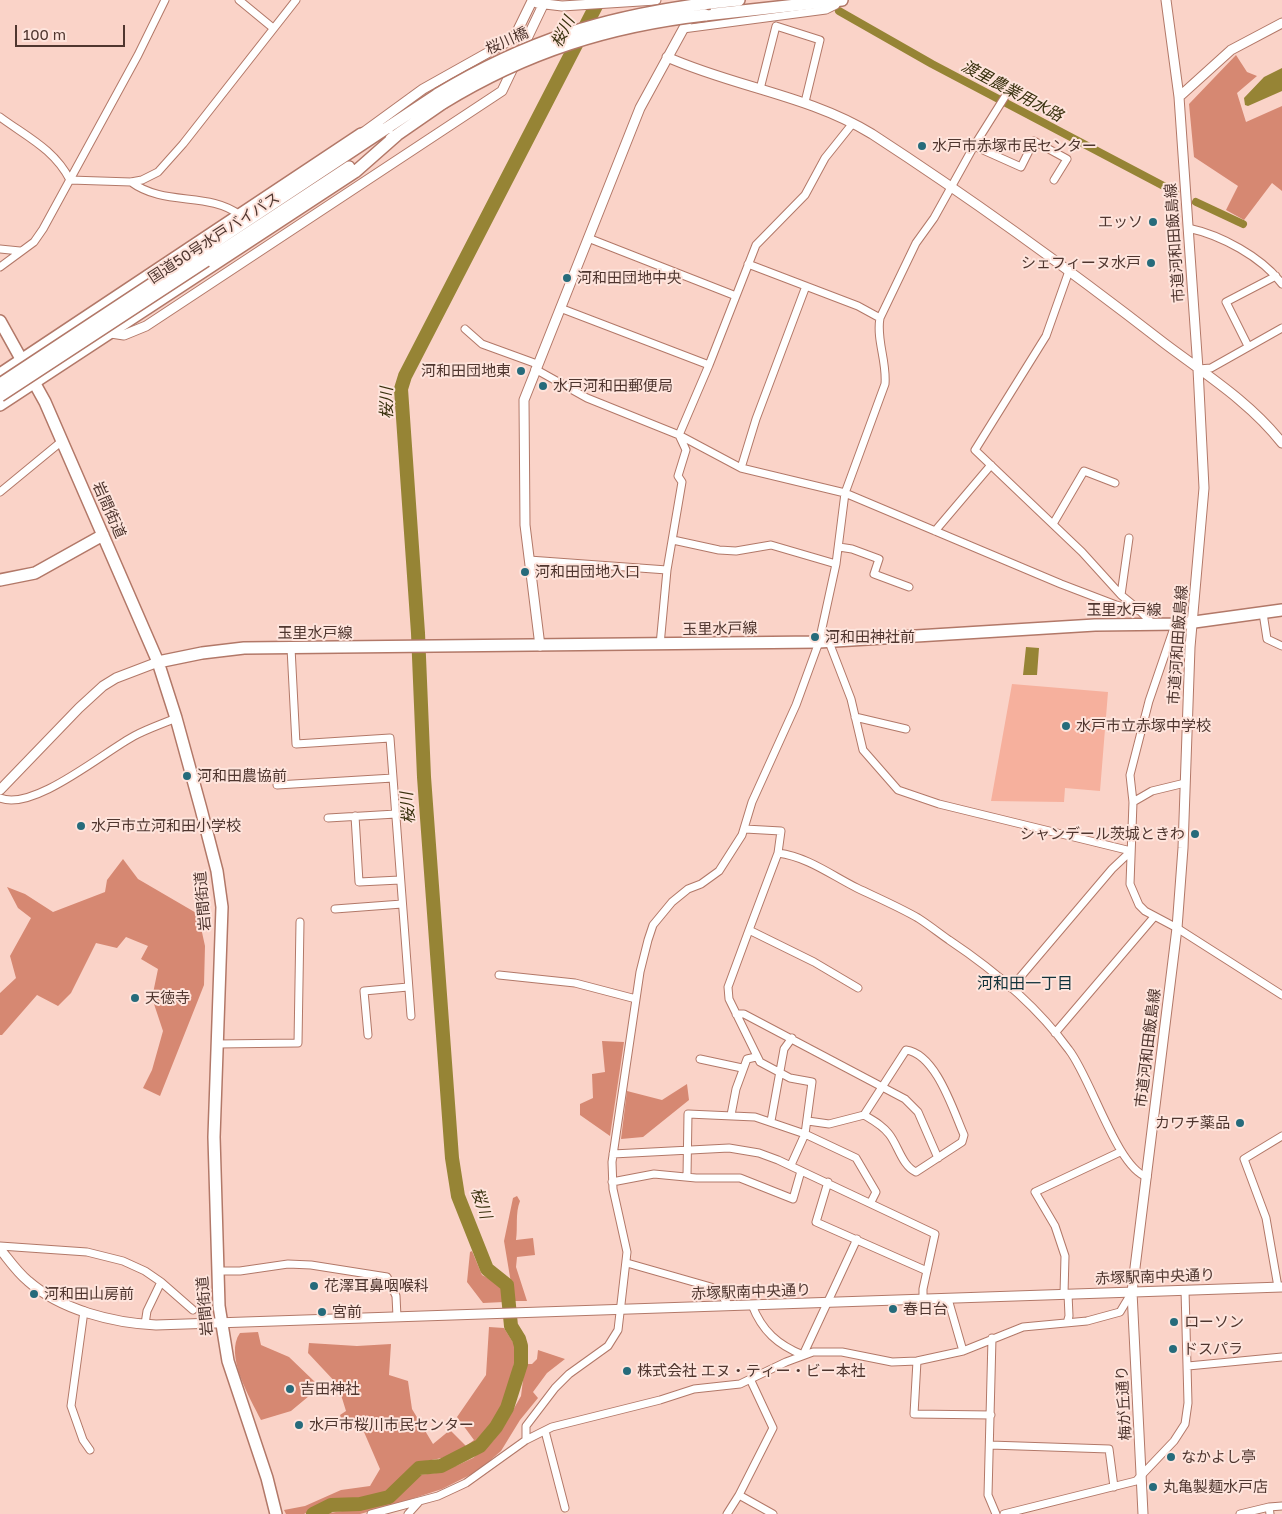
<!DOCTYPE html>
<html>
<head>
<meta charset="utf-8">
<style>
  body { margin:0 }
  #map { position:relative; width:1282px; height:1514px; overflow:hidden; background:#fad3c8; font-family:"Golos Text",sans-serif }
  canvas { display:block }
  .scale { position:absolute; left:15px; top:25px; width:110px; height:22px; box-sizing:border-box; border:2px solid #4f362f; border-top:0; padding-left:6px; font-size:15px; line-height:18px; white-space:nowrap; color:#4f362f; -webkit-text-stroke:4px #fee4dc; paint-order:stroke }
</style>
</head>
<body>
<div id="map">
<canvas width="1282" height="1514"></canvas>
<div class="scale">100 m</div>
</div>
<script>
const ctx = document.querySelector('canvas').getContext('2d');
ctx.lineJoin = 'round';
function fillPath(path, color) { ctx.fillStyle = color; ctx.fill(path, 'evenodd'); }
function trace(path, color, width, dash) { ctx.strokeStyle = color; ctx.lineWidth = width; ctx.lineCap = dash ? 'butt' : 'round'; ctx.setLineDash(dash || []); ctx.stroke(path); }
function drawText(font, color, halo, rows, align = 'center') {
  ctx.font = font + ' "Golos Text","Noto Sans JP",sans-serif'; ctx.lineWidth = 4; ctx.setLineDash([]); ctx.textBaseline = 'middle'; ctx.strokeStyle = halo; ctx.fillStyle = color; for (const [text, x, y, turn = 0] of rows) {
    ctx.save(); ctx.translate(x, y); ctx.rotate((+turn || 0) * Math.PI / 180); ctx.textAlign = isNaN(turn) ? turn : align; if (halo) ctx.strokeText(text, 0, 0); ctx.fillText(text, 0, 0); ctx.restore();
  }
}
fillPath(new Path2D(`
  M1012,684L1108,692L1100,791L1065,788L1064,802L991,801Z`), '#f6b09d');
fillPath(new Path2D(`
  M1236,55L1247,72L1257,76L1237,93L1246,122L1282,106V191L1272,183L1244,220L1226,210L1238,186L1194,157L1189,104Z
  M123,859L138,879L198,914L205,946L204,985L160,1096L143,1088L152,1070L163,1031L152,998L158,969L141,959L148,946L126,937L117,948L96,943L71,993L58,1006L37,995L2,1035H0V993L16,978L10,956L31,918L18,908L7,887L25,894L53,912L105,892L107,880Z
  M602,1041L624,1042L610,1136L580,1115V1104L593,1098L592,1074L605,1072Z
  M687,1084L689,1100L643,1137L621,1139L627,1091L662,1100Z
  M517,1196L520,1201C515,1213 518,1228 516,1240L533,1238L535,1255L517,1257L516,1267L527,1301H514L504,1241L513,1198Z
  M472,1251L482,1275L502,1285L504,1302L483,1303L467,1282L470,1252Z
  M489,1327L504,1328L514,1344L515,1359L507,1396L494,1420L476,1441L462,1450L442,1458L421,1462L413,1466L406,1477L386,1493L362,1499L333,1501L304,1514H286L284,1510L305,1506L341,1490L370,1486L380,1469L364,1432L344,1426L340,1415L346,1411L338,1385L308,1353L309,1343L357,1346L391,1344L389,1375L408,1381L412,1409L433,1444L450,1430L466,1446L474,1440L457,1417L486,1375Z
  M258,1332L261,1345L289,1357L315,1382V1391L291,1411L261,1420C250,1398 224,1355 240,1333Z
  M538,1350L565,1359L547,1373L533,1392L538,1398L520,1420L501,1451L478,1471L442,1489L396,1504L360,1514H323L381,1505L389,1501L419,1475L436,1473L458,1465L473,1458L493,1441L504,1426L521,1396L525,1364H532L537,1359Z`), '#d68872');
fillPath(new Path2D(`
  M1282,68V91L1248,106L1245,105L1244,98L1264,77Z
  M1026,647L1039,648L1037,675H1023Z`), '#968435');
trace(new Path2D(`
  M839,11L932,64L1175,192
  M1196,202L1243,224`), '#968435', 8);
trace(new Path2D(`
  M313,1514L331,1505L360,1504L389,1497L419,1468L441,1466L480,1446L496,1427L507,1408L521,1364V1346L519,1339L511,1326L507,1285L487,1269L458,1196L452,1158L424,777L418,633L401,389L405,376L599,0`), '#968435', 14);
const minor = new Path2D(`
  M239,0L273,28
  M683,29L826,10L836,5L838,1
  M760,89L776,26L820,40L805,102
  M0,117C27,137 54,149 70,180
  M974,146L1021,167L1034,141L1067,159L1054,180
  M70,180L131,182L142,180L158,172L183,144L296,0
  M131,182C165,207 208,191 240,215
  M1188,228C1221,235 1262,257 1282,284
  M588,238L736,296
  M0,249L20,251
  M748,264L858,306L880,318
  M0,267L34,242L43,229L138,55L165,0
  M1069,271L1046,336L975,450L1082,552L1121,595
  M560,308L709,365
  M465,329L482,344L537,364
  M1248,346L1226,302L1276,276
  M535,369L587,398L679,435L741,468L845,493L1061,584L1116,605L1140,611L1154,625
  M1199,369L1211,368L1282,328
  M741,468L756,419L806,286
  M0,492L62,441
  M1053,524L1084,471L1115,483
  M935,531L991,465
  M1129,538L1121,595L1138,609
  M673,540L719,550L736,551L771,545L836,564
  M839,547L852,549L879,559L874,574L909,587
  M529,560L667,570
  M1263,613L1267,639L1282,646
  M1175,625L1149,701L1130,775L1133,802L1130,884L1139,905L1145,911L1177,928L1282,995
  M829,642L851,699L863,750L898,790L939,804L1131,851
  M660,645L667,570L682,482L678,476L686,450L679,435L709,365L756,245L805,195L825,158L853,123
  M291,648L296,744L390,738L411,1016
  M855,717L906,729
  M277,785L393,778
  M0,798C33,812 104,752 134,736C147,729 162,724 176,718
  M1133,802L1152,791L1185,783
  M355,816L359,882L400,880
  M328,818L396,814
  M745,829L781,831L778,853C808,857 831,875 857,888C878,898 899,907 918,918C929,925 939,933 949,940C994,970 1037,1006 1069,1050C1091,1078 1117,1168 1147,1177
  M778,853L749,930L814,962L858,988
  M335,909L402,904
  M749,930L728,987L729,999L760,1062L790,1078L812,1082L805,1134L791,1165
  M499,975L575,983L636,999
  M1011,988L1112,869L1131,851
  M736,1014H744L905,1099L918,1112L938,1158
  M1055,1033L1154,917
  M368,1035L364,991L408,987
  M218,1044L298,1043L300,922
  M700,1059L742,1068
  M731,1115L736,1089L747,1059L756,1057
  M771,1121L784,1049L792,1038
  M808,1121L829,1124L864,1115L906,1050C936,1054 953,1110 964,1135L962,1142L916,1172C902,1166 898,1145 889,1134C882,1125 874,1121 864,1115
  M613,1154L729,1148L759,1153L778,1160L935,1234L923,1289V1300
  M687,1176L688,1114L755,1117L805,1134L856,1158L876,1192L871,1202
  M612,1182L654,1174L696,1178H740L793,1199L801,1171
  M828,1182L816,1222L927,1271
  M0,1246L87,1252L123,1261L145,1271L161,1282L193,1310
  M627,1263L711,1287L721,1294L729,1306
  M217,1271H240L288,1264L311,1265L387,1277L396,1296L397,1317
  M1278,1287L1266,1218L1244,1159L1282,1136
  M1064,1294L1065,1256L1055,1226L1035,1192L1120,1152
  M948,1299L963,1351
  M752,1305C762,1331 778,1345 803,1355L857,1239
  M84,1311L71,1406L83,1440L90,1450
  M1067,1323L1069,1316L1068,1294
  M145,1324L147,1311L161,1282
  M992,1338L988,1495L996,1514
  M917,1361L914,1414L991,1415
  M1188,1366L1282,1357
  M751,1381L773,1428L739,1495L773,1514
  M545,1431L565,1508
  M526,1440V1426L555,1388L569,1374L608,1346L618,1330L627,1252L613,1189L612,1162L640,972L648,940L653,925L672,902L688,889L701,884L719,871L742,835L752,802L796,705L819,642L836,564L845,493L885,384C887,361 876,340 880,318L916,243L934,218L974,146L1006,95
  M990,1445L1109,1449L1114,1487
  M1269,1507L1282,1506
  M371,1514L438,1496L466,1483L526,1440L552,1427L660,1400L694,1389L740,1384L786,1362L813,1352H842L892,1362L917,1361L963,1351L1023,1327L1087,1321L1120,1312L1132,1292
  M408,1514L418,1503
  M727,1514L739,1495
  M1004,1514L1136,1481L1174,1441L1185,1424L1188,1403L1185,1290
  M1240,1514L1269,1507L1270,1514`);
const tertiary = new Path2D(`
  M537,3L562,6L656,0
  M667,57C734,87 808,95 872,134C972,199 1070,270 1164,343C1205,374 1250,402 1282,443
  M1179,97L1231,50L1282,23
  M364,132L423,89L514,38L532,1
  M111,333L124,335L146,326L502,91L543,5
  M540,646L525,525L524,400L640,108L692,13
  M0,790L79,708L103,686L116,678L158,662
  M0,1249C9,1260 17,1272 28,1281C61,1310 113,1323 156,1325L1282,1287
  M1143,1514L1132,1292L1177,928L1183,848L1190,647L1204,488L1198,369L1179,97L1166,0`);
const primary = new Path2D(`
  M0,321L45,402L158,662L176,718L201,809L217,871L222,907L214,1137L219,1306L228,1361L267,1478L276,1514
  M0,580L35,573L103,535
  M158,662L202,653L244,648L819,642L1095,625L1180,624L1282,610`);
const trunk = new Path2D(`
  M710,3L739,0
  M705,15L842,0
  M391,139L443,103
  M200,252L438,94
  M206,261L349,167
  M0,374L361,134L388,128
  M0,405L355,172L397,135`);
trace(minor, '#b27868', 9);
trace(tertiary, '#b27868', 11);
trace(primary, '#b27868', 14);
trace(trunk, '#b27868', 14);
trace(minor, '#fff', 7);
trace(tertiary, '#fff', 9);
trace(primary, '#fff', 11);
trace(trunk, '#fff', 11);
const trunkBridge = new Path2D(`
  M438,94C527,40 607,16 710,3
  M443,103C526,52 609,26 705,15
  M0,384L200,252
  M0,396L206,261`);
trace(trunkBridge, '#b27868', 14, []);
trace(trunkBridge, '#fff', 11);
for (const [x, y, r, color] of [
  [922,146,5,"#266b7b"],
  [1153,222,5,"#266b7b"],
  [1151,263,5,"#266b7b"],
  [567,278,5,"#266b7b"],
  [521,371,5,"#266b7b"],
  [543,386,5,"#266b7b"],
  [525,572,5,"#266b7b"],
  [815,637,5,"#266b7b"],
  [1066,726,5,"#266b7b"],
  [187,776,5,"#266b7b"],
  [81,826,5,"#266b7b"],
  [1195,834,5,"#266b7b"],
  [135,998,5,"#266b7b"],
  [1240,1123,5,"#266b7b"],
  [314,1286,5,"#266b7b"],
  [34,1294,5,"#266b7b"],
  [893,1309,5,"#266b7b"],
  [322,1312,5,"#266b7b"],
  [1174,1322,5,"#266b7b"],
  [1173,1349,5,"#266b7b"],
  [627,1371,5,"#266b7b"],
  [290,1389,5,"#266b7b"],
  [299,1425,5,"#266b7b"],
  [1171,1457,5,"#266b7b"],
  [1153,1487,5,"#266b7b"]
]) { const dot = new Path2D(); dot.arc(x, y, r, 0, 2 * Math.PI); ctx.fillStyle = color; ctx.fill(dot); trace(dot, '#fee4dc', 2); }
drawText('15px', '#4f362f', '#fee4dc', [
  ["桜川橋",507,41,-24],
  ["国道50号水戸バイパス",214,238,-33],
  ["市道河和田飯島線",1175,243,-94],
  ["岩間街道",109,510,66],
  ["玉里水戸線",1124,610],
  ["玉里水戸線",720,629,-1],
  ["玉里水戸線",315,633],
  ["市道河和田飯島線",1178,645,-86],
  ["岩間街道",203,901,-95],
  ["市道河和田飯島線",1148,1048,-83],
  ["赤塚駅南中央通り",1155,1277,-2],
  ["赤塚駅南中央通り",751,1292,-2],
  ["岩間街道",205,1306,-95],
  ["梅が丘通り",1124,1403,-93]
]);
drawText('15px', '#4f362f', '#fee4dc', [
  ["水戸市赤塚市民センター",932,146],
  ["エッソ",1143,222,"right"],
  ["シェフィーヌ水戸",1141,263,"right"],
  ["河和田団地中央",577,278],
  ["河和田団地東",511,371,"right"],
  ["水戸河和田郵便局",553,386],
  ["河和田団地入口",535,572],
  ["河和田神社前",825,637],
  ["水戸市立赤塚中学校",1076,726],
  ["河和田農協前",197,776],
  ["水戸市立河和田小学校",91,826],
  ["シャンデール茨城ときわ",1185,834,"right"],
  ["天徳寺",145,998],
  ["カワチ薬品",1230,1123,"right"],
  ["花澤耳鼻咽喉科",324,1286],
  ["河和田山房前",44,1294],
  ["春日台",903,1309],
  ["宮前",332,1312],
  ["ローソン",1184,1322],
  ["ドスパラ",1183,1349],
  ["株式会社 エヌ・ティー・ビー本社",637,1371],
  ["吉田神社",300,1389],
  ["水戸市桜川市民センター",309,1425],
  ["なかよし亭",1181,1457],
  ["丸亀製麺水戸店",1163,1487]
], 'left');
drawText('italic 16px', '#39310e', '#fee4dc', [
  ["桜川",563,32,-63],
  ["渡里農業用水路",1012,91,28],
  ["桜川",387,403,-90],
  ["桜川",408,808,-94],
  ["桜川",481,1203,71]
]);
drawText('16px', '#13333b', '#fee4dc', [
  ["河和田一丁目",1025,984]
]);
</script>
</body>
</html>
